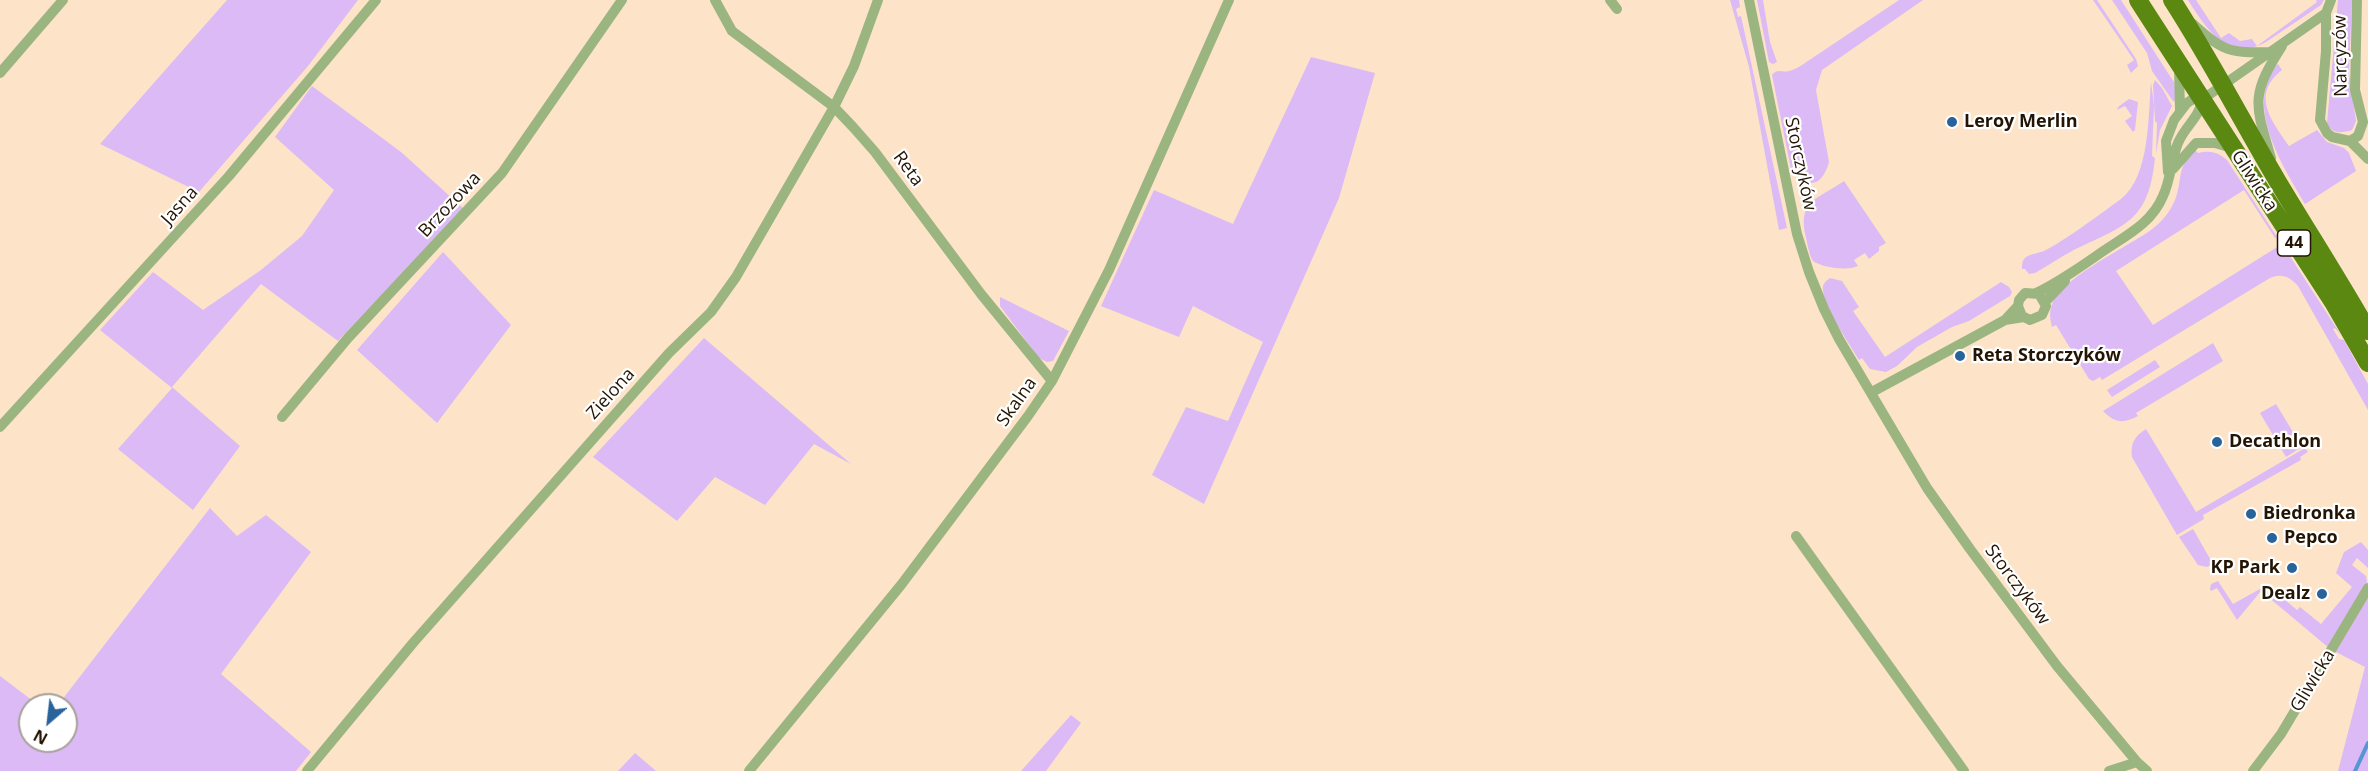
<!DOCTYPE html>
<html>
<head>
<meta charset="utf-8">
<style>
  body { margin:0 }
  #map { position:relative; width:2368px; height:771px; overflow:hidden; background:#fde4c8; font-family:"Open Sans",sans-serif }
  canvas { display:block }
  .north { position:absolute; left:18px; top:693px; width:60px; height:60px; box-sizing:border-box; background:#fff; border:2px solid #a7a19a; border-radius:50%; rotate:208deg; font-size:16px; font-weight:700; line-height:24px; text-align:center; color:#231403 }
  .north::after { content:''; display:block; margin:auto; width:21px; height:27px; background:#28639b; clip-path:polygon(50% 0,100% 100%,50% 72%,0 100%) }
</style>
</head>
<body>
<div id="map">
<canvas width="2368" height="771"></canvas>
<div class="north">N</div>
</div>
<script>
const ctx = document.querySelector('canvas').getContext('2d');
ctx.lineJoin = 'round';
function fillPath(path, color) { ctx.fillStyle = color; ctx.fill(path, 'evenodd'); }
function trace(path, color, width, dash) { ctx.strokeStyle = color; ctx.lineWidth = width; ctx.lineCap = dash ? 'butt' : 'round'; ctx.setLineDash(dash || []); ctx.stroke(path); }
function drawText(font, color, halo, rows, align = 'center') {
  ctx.font = font + ' "Open Sans",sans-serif'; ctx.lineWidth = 4.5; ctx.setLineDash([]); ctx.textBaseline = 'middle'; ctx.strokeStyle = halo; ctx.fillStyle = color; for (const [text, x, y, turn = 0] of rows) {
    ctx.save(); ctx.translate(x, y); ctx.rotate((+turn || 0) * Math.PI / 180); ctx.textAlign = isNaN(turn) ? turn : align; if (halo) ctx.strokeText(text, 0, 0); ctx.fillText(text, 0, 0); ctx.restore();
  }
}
fillPath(new Path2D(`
  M227,0H358L308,66L199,192L100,144Z
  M1730,0H1739L1740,7L1736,9L1738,17L1741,16L1787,228L1779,230L1749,67Z
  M1757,0H1763L1770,42L1777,62L1773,64L1769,62Z
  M1899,0H1923L1822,70L1816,90L1829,162C1822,187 1807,190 1791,169L1772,75C1778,68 1781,73 1789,71C1793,70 1799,67 1802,65Z
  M2093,0H2097L2136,59L2138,66L2131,73L2127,65L2134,60Z
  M2112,0H2121L2168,73L2174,82L2177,102L2173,101L2152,71L2147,53Z
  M2188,0H2196L2221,38L2229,33L2240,41L2252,39L2257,46L2317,2L2316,0H2324L2321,5L2266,42C2227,63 2206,28 2188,0Z
  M2338,0H2352L2349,74L2356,121L2352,130C2342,133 2332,135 2327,123Z
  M1311,57L1375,73L1339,198L1204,504L1152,475L1186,407L1228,421L1263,342L1193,306L1179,337L1101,306L1154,190L1233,224Z
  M2278,64L2282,70C2250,95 2272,121 2289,146L2317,130L2327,142L2344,148L2349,153L2356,171L2305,204C2286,171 2251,118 2269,79C2271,74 2273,68 2278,64Z
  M2155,80L2162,88L2172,106L2160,130L2156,154L2157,123L2155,121L2153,85Z
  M2151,82L2154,105L2152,156L2155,158C2149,217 2130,224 2080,247C2064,254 2050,265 2035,273L2029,274L2025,269H2022C2022,265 2022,260 2026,257C2031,254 2039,253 2044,251C2066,240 2100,214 2121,199C2150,176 2148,117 2151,82Z
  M312,86L401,152L464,209L338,341L261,284L172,387L240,446L193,510L118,449L172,388L100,330L153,272L203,310L261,270L302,236L334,190L275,137Z
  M2129,99L2138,102L2135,130L2133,132L2125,121L2132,116L2125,106L2117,110L2118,107Z
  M2195,150L2198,153C2210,150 2218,152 2227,160L2277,237L2275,238L2244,190L2116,271L2153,325L2282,244L2341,335L2335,328L2333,329L2339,339L2344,340L2368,384V410L2298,286C2290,277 2282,273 2270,278L2102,380L2100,377L2093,381L2089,379L2056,325L2052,327C2050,319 2049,312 2052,304C2062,278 2125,248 2148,232C2160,224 2169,214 2175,200C2183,179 2176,167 2195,150Z
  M1844,181L1886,243L1879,247V251L1869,259L1865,253L1854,260L1858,266C1848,271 1823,268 1813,261C1809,255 1808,246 1806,238C1797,200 1817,200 1844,181Z
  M443,252L511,325L437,423L357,350Z
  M1830,278L1842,281L1859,307L1853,311L1885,357L2001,282L2009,287L2012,292L2010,296L1969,321L1952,327L1917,347L1897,366L1886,372L1870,369L1862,358L1859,360C1850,345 1823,305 1823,290C1822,284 1826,281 1830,278Z
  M1000,297L1069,331L1053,361L1047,362L1039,358L1000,306Z
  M704,338L851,464L814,444L765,505L715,477L677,521L593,457Z
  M2213,343L2223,361L2136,413L2138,416C2123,424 2115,423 2103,411Z
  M2155,360L2160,367L2112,397L2107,390Z
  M2276,404L2302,447L2286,457L2260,413Z
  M2146,429L2196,512L2305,448L2308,452L2300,457L2301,460L2203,515L2204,519L2177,535L2132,457C2130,443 2135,436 2146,429Z
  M210,508L237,536L266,515L311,552L221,674L311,752L296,771H0V676L33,701L35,705H30V741H66V705H58Z
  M2193,529L2213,564L2207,567L2198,565L2179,537Z
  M2361,542L2368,550V568L2357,558L2352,565L2366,576L2367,583L2329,648L2261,591L2237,620L2217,588L2211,591L2210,589L2211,584L2218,581L2233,604L2267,585L2297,610L2300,607L2321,624L2352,587L2336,573L2344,552Z
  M2368,592V771H2338L2365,667L2334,651Z
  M1071,715L1081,723L1046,771H1021Z
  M635,753L656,771H618Z`), '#dbbaf5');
trace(new Path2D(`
  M2355,771L2368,743`), '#5795d3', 4);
trace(new Path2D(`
  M715,0L732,31L834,107L853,127L875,152L981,294L1052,381
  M1610,0L1617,9
  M1749,0L1797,234L1809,272L1824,309L1839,339L1927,488L1970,549L2057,666L2137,762L2147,771
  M2326,13V51L2320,120L2327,133L2332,137L2350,141L2358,136L2363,122L2355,90L2357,0
  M2193,24C2223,52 2230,53 2270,52
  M2179,69L2180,111
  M0,73L63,0
  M2350,141L2368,159
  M2271,158C2255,104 2250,96 2282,46
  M2173,169L2196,143H2215L2232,148
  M2168,172L2166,141L2174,120L2187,103L2193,99H2203L2326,13L2331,0
  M2036,293C2059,282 2079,268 2099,254C2123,237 2151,225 2163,196C2171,179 2171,160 2178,143C2185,126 2200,117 2202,100
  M2045,302L2065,281
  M2005,320L2018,306L2019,300L2025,293L2039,294L2046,306L2042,315L2030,320L2022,316L2018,306
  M1872,392L2005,320L2024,317
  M282,417L348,338L502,173L622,0
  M0,427L229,176L376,0
  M1796,536L1964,771
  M307,771L413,643L669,353L711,312L736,277L834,107L854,66L878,0
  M749,771L901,585L1028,416L1052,381L1109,270L1229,0
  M2109,771L2137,762
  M2253,771L2281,734L2368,588`), '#9bb581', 10);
trace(new Path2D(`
  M2138,0L2333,302L2368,363
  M2172,0C2210,59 2242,121 2278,182C2308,232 2339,280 2368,331`), '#5a8810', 18);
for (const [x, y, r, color] of [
  [1952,122,6,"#28639b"],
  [1960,356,6,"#28639b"],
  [2217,442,6,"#28639b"],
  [2251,514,6,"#28639b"],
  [2272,538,6,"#28639b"],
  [2292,568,6,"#28639b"],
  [2322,594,6,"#28639b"]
]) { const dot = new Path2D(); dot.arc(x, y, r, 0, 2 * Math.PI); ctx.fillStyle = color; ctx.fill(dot); trace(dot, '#fff', 2); }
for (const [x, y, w] of [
  [2294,243,33]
]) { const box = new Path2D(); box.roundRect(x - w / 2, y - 13, w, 26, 4.5); ctx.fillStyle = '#fff'; ctx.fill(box); trace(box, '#231403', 1.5); }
drawText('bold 16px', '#231403', null, [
  ["44",2294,243]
]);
drawText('18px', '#231403', '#fff', [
  ["Narcyzów",2341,56,-91],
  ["Storczyków",1800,164,78],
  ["Reta",908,169,54],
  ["Gliwicka",2254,181,57],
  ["Brzozowa",450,205,-47],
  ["Jasna",180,206,-48],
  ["Zielona",611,394,-48],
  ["Skalna",1017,402,-55],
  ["Storczyków",2017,585,53],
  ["Gliwicka",2313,681,-59]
]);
drawText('bold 18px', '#231403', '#fff', [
  ["Leroy Merlin",1964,122],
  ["Reta Storczyków",1972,356],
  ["Decathlon",2229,442],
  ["Biedronka",2263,514],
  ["Pepco",2284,538],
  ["KP Park",2280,568,"right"],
  ["Dealz",2310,594,"right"]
], 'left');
</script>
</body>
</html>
